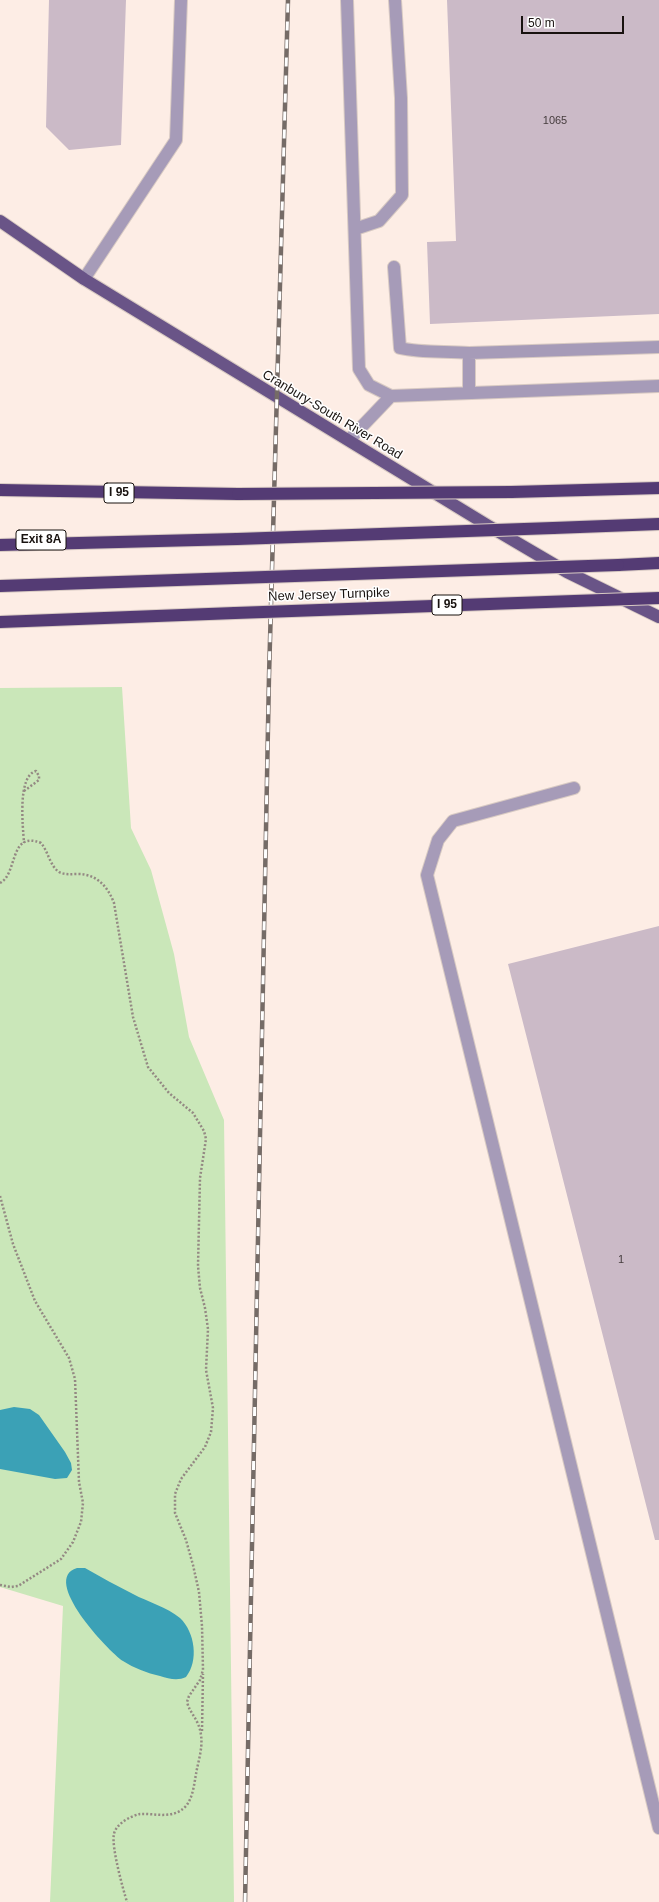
<!DOCTYPE html>
<html>
<head>
<meta charset="utf-8">
<style>
  body { margin:0 }
  #map { position:relative; width:659px; height:1902px; overflow:hidden; background:#fdede5; font-family:Helvetica,sans-serif }
  canvas { display:block }
  .scale { position:absolute; left:521px; top:16px; width:103px; height:18px; box-sizing:border-box; border:2px solid #18120f; border-top:0; padding-left:5px; font-size:12px; line-height:14px; white-space:nowrap; color:#18120f; -webkit-text-stroke:3px #fff; paint-order:stroke }
</style>
</head>
<body>
<div id="map">
<canvas width="659" height="1902"></canvas>
<div class="scale">50 m</div>
</div>
<script>
const ctx = document.querySelector('canvas').getContext('2d');
ctx.lineJoin = 'round';
function fillPath(path, color) { ctx.fillStyle = color; ctx.fill(path, 'evenodd'); }
function trace(path, color, width, dash) { ctx.strokeStyle = color; ctx.lineWidth = width; ctx.lineCap = dash ? 'butt' : 'round'; ctx.setLineDash(dash || []); ctx.stroke(path); }
function drawText(font, color, halo, rows, align = 'center') {
  ctx.font = font + ' Helvetica,sans-serif'; ctx.lineWidth = 3; ctx.setLineDash([]); ctx.textBaseline = 'middle'; ctx.strokeStyle = halo; ctx.fillStyle = color; for (const [text, x, y, turn = 0] of rows) {
    ctx.save(); ctx.translate(x, y); ctx.rotate((+turn || 0) * Math.PI / 180); ctx.textAlign = isNaN(turn) ? turn : align; if (halo) ctx.strokeText(text, 0, 0); ctx.fillText(text, 0, 0); ctx.restore();
  }
}
fillPath(new Path2D(`
  M122,687L131,828L151,870L174,954L189,1037L224,1120L234,1902H50L63,1606L0,1587V688Z`), '#cae7b9');
fillPath(new Path2D(`
  M14,1407L30,1409L39,1415L65,1452L71,1463L72,1470L67,1478L55,1479L0,1469V1410Z
  M77,1568H85C101,1577 117,1586 133,1594C148,1602 167,1607 180,1618C195,1632 199,1661 186,1677C178,1681 169,1679 160,1676C147,1673 134,1668 123,1661C108,1651 40,1579 77,1568Z`), '#3ba1b6');
fillPath(new Path2D(`
  M49,0H126L121,145L69,150L46,127Z
  M447,0H659V314L430,324L427,242L456,241Z
  M659,926V1540H655L508,964Z`), '#cbbac7');
const minor = new Path2D(`
  M347,0L359,369L369,385L391,396L659,386
  M355,229L379,221L402,195L401,98L395,0
  M394,267L400,348C422,353 446,351 469,353V393
  M84,279L176,140L181,0
  M469,353L659,347
  M349,440L391,396
  M574,788L453,821L438,840L427,875L659,1828`);
const major = new Path2D(`
  M0,221L84,279L487,525L567,572L659,617`);
const highway = new Path2D(`
  M0,490L238,494
  M511,492L659,488
  M553,528L659,524
  M0,545L237,539
  M618,565L659,563
  M0,586L236,578
  M0,622L235,613`);
trace(minor, '#d8cac3', 14);
trace(major, '#d8cac3', 14);
trace(highway, '#d8cac3', 14);
trace(new Path2D(`
  M24,791L39,780V776L36,771C17,776 23,827 24,843
  M0,883C18,874 9,830 41,843C48,851 50,866 59,872C65,875 71,874 78,874C97,874 108,887 114,903L133,1017L148,1067L169,1093L193,1113L204,1131L206,1139L200,1178L198,1266L200,1288L205,1308L208,1329L206,1370L213,1408L211,1432L205,1447L181,1479L175,1494V1513L186,1540L193,1565L199,1592L202,1626L203,1670L200,1680L189,1696L187,1702C190,1714 199,1719 201,1735C203,1748 198,1762 196,1774C194,1785 193,1797 186,1806C173,1820 155,1813 140,1814C130,1816 116,1824 114,1834C111,1846 123,1889 127,1902
  M0,1196L13,1244L35,1301L69,1358L75,1379L79,1482L83,1503L81,1522L73,1542L61,1559L18,1586L11,1587L0,1585
  M202,1731L203,1674`), '#948983', 2.5, [2, 2]);
trace(minor, '#a69bb8', 12);
trace(major, '#695487', 12);
trace(highway, '#543b74', 12);
const rail = new Path2D(`
  M245,1902L269,676L288,0`);
trace(rail, '#756b66', 4.5);
trace(rail, '#fff', 3, [9]);
const highwayBridge = new Path2D(`
  M238,494L511,492
  M237,539L553,528
  M236,578L618,565
  M235,613L659,598`);
trace(highwayBridge, '#d8cac3', 14, []);
trace(highwayBridge, '#543b74', 12);
drawText('11px', '#453c3d', null, [
  ["1065",555,121],
  ["1",621,1260]
]);
for (const [x, y, w] of [
  [119,493,30],
  [41,540,50],
  [447,605,30]
]) { const box = new Path2D(); box.roundRect(x - w / 2, y - 10, w, 20, 3); ctx.fillStyle = '#fff'; ctx.fill(box); trace(box, '#18120f', 1); }
drawText('bold 12px', '#18120f', null, [
  ["I 95",119,493],
  ["Exit 8A",41,540],
  ["I 95",447,605]
]);
drawText('13px', '#18120f', '#fff', [
  ["Cranbury-South River Road",332,415,31],
  ["New Jersey Turnpike",329,595,-2]
]);
</script>
</body>
</html>
